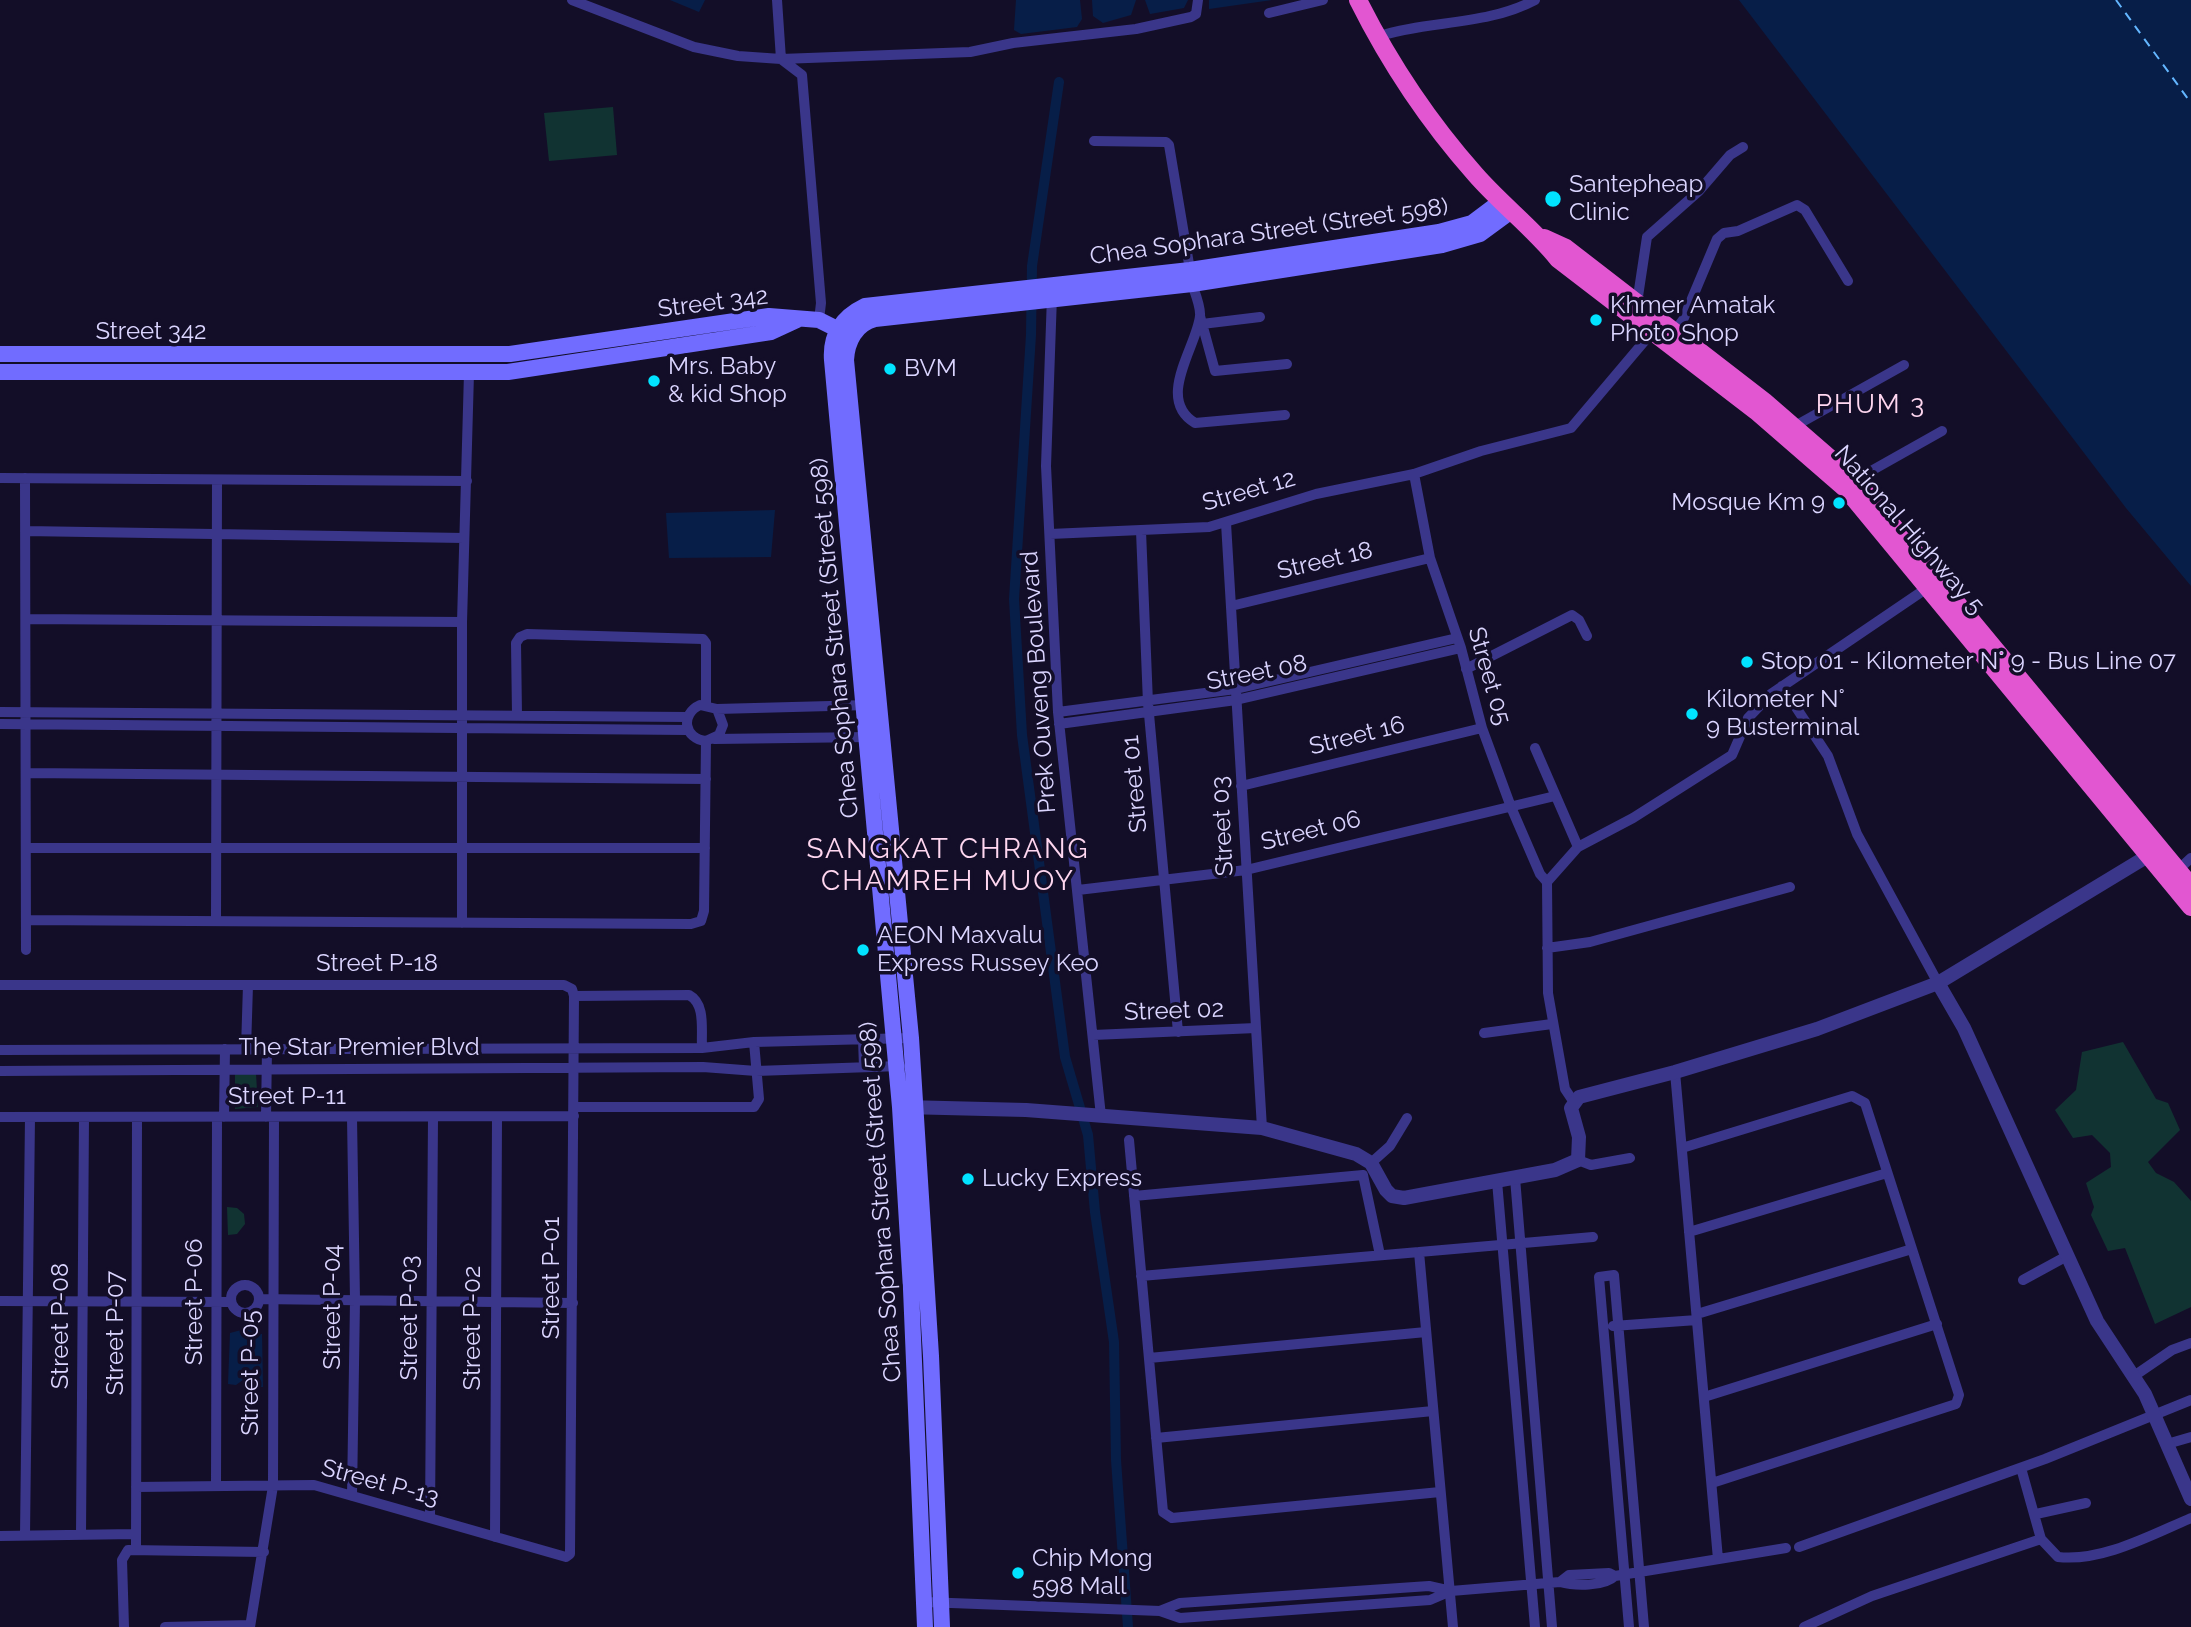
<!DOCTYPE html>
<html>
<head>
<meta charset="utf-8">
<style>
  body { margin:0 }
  canvas { display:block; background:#130e28 }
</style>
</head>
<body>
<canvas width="2191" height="1627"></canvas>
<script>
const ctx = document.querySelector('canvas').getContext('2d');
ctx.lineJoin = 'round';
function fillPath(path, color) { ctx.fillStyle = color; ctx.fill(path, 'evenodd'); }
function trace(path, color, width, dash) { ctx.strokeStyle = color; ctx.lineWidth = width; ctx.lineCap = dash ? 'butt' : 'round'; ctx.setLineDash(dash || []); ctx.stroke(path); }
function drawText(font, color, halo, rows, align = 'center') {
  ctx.font = font + ' Raleway,sans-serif'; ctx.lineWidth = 7; ctx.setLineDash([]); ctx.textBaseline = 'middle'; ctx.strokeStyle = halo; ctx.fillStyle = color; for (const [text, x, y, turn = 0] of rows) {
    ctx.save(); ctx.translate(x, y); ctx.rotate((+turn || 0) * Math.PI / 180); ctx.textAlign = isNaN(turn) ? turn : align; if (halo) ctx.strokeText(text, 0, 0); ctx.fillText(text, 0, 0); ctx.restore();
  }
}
fillPath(new Path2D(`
  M613,107L617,155L549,161L544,113Z
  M2123,1042L2156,1099L2168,1103L2180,1130L2148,1162L2156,1173L2174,1182L2191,1201V1307L2155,1324L2125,1248L2108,1251L2091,1215L2094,1207L2086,1183L2111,1167L2110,1153L2092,1135L2073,1138L2055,1110L2076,1090L2082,1052Z
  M235,1074H256L258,1107L235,1109Z
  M227,1207L237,1208L244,1214L245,1224L237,1234L228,1235Z`), '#113332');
fillPath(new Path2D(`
  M670,0H705L699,12Z
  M1016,0H1080L1082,19L1077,27L1021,34L1014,30Z
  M1092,0H1136L1131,15L1103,23L1093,16Z
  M1145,0H1188L1184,8L1150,14Z
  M1209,0H1272L1209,9Z
  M1739,0H2191V586L2126,508Z
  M775,510L771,557L669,558L666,513Z
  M245,1329L262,1334L263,1387H256L247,1377L236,1385L228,1384L230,1333Z`), '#071e48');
trace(new Path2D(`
  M1059,82L1032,266L1031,335L1014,599L1022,735L1065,1057L1088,1135L1095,1212L1114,1342L1116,1460L1128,1627`), '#071e48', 10);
trace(new Path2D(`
  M2116,0L2191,103`), '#63b6ff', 2, [9, 7]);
trace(new Path2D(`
  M572,0L694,47L738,56L781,59L970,52L1013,43L1136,29L1191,17L1196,14L1198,0
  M777,0L781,59L802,75L821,303L819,320
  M1269,13L1323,0
  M1376,37C1428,20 1486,26 1535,0
  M1094,141L1166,142L1169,145L1190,270
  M1192,284C1195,293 1201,307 1200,316C1197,346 1155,399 1195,423L1285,415
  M1052,296L1046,466L1058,712L1101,1116
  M1637,303L1647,237L1699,191L1730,155L1743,147
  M1200,316L1215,371L1287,364
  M1202,324L1260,317
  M1674,332L1683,320L1717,239L1724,233L1738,231L1797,205L1805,210L1848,281
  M1795,426L1904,365
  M1414,474L1430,558L1461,648L1482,728L1511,807L1540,874L1547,882
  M0,478L467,481
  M25,478L26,950
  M1855,480L1942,431
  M1226,523L1262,1128
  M25,531L464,538
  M1141,531L1148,703L1178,1032
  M1050,534L1209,527L1316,494L1414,474L1481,451L1571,428L1653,331
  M1231,606L1430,558
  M26,619L462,622
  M1466,669L1572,615L1579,620L1587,636
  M1782,686L1828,756L1857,834L1938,983
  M717,709L723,725L719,735L706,741C684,739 680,714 700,705L717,709L868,705
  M0,712L688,717
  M1058,712L1236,689L1457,638
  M517,715L516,643L520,637L527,634L703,639L706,643V705
  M0,724L688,730
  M1059,724L1236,700L1461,648
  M714,739L870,737
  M1535,748L1578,847
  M26,773L706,779
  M1241,786L1482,728
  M26,848H705
  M2178,870L2191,858
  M1078,890L1246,870L1555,796
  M26,920L691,924L701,921L704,911L706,741
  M216,921L217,480
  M462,923V622L469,373
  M1547,948L1590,942L1790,887
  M0,985H564L572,989L574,996L570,1554L566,1557L314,1485L136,1487
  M574,996L689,995C706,1004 701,1030 702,1048
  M1484,1033L1552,1024
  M1093,1035L1256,1028
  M863,1039L864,1067
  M246,1049L248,985
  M0,1050L702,1048L754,1042L911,1038
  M0,1071L703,1067L756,1071L900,1066
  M1675,1072L1718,1559
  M1573,1101L1565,1089L1548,993L1547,882L1578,847L1633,818L1732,755L1748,718L1771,694L1930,586
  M574,1107H754L759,1099L754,1042
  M0,1117L574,1116
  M224,1117L225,1049
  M266,1117L267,1049
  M1129,1140L1163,1512L1172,1518L1440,1492
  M1682,1148L1852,1096L1865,1103L1959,1395L1956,1404L1712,1483
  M1578,1160L1591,1165L1630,1158
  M1371,1163L1390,1146L1407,1118
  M1515,1178L1552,1627
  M1497,1181L1535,1627
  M1134,1196L1363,1175L1380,1255
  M1689,1232L1887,1173
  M1419,1252L1453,1627
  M1141,1276L1593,1237
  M2023,1280L2067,1256
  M231 1299a14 14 0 1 1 28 0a14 14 0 1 1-28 0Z
  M259,1299L573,1303
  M0,1301L231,1302
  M1697,1314L1912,1249
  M1613,1326L1697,1320
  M1149,1358L1426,1332
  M2134,1376L2172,1350L2191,1343
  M1704,1397L1937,1324
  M1156,1438L1433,1411
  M2167,1444L2191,1437
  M2021,1468L2041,1539L2058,1557C2102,1562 2151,1535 2191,1518
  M216,1486L217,1118
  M352,1496L355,1300L352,1118
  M2036,1514L2086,1503
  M430,1518L433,1118
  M25,1535L30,1117
  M81,1535L84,1117
  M0,1536L135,1534
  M495,1537L497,1118
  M1799,1547L2045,1459L2191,1400
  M136,1550L137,1117
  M1609,1573L1615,1576C1604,1587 1574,1586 1560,1582L1569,1575Z
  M1615,1576L1786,1548
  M925,1602L1160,1611L1180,1618L1430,1600L1451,1591L1560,1582
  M1160,1611L1180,1603L1429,1586L1451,1591
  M124,1627L122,1560L128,1550L264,1552
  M165,1627L250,1625
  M250,1627L273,1486L274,1117
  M1629,1627L1599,1277L1614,1275L1644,1627
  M1804,1627L1872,1596L2041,1539`), '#3a368a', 10);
trace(new Path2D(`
  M1938,983L1964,1028L2097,1321L2145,1394L2191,1499
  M904,1107L1026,1110L1262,1128L1356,1154L1371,1163L1386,1190L1392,1196L1404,1198L1555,1170L1578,1160L1579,1137L1571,1108L1579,1097L1675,1072L1817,1029L1938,983L2156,851`), '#3a368a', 14);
trace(new Path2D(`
  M0,354H510L769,316L819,320L845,333
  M0,372H508L771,332L797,320
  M925,1627L911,1289L900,1107L832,360C830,335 842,317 865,306L1190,270L1439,232L1472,223L1500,202
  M942,1627L931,1356L911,1038L846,360C847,341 856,324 875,319L1192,284L1442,245L1480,234L1510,212`), '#716cff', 16);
trace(new Path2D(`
  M1358,0C1390,64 1428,121 1475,174C1501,204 1533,228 1558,259L1756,411L1847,490L2191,907
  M1544,238L1566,248L1764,401L1855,480L2191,886`), '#e256d1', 18);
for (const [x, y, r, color] of [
  [1553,199,9,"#01e3ff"],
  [1596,320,7,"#01e3ff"],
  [890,369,7,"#01e3ff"],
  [654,381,7,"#01e3ff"],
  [1839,503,7,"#01e3ff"],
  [1747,662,7,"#01e3ff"],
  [1692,714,7,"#01e3ff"],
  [863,950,7,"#01e3ff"],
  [968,1179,7,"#01e3ff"],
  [1018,1573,7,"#01e3ff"]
]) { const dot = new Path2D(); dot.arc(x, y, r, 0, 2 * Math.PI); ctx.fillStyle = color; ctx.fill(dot); trace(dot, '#130e28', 2.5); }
drawText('24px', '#dbd5ff', '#130e28', [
  ["Santepheap",1569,185],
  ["Clinic",1569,213],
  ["Khmer Amatak",1610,306],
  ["Photo Shop",1610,334],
  ["Mrs. Baby",668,367],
  ["& kid Shop",668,395],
  ["BVM",904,369],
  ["Mosque Km 9",1825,503,"right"],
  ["Stop 01 - Kilometer N° 9 - Bus Line 07",1761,662],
  ["Kilometer N°",1706,700],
  ["9 Busterminal",1706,728],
  ["AEON Maxvalu",877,936],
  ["Express Russey Keo",877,964],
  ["Lucky Express",982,1179],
  ["Chip Mong",1032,1559],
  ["598 Mall",1032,1587]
], 'left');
drawText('24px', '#dbd5ff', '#130e28', [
  ["Chea Sophara Street (Street 598)",1269,232,-8],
  ["Street 342",713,303,-7],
  ["Street 342",151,332],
  ["Street 12",1249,491,-16],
  ["National Highway 5",1909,530,49],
  ["Street 18",1325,561,-13],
  ["Chea Sophara Street (Street 598)",835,638,-95],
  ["Street 08",1257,673,-11],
  ["Street 05",1489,676,74],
  ["Prek Ouveng Boulevard",1039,682,-94],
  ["Street 16",1357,736,-14],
  ["Street 01",1135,784,-95],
  ["Street 03",1223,826,-93],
  ["Street 06",1311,831,-14],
  ["Street P-18",377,964],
  ["Street 02",1174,1011,-2],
  ["The Star Premier Blvd",359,1048],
  ["Street P-11",287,1097],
  ["Chea Sophara Street (Street 598)",881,1202,-94],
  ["Street P-01",552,1278,-90],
  ["Street P-06",195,1302,-90],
  ["Street P-04",333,1307,-90],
  ["Street P-03",410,1318,-90],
  ["Street P-08",61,1326,-90],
  ["Street P-02",473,1328,-90],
  ["Street P-07",116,1333,-90],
  ["Street P-05",251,1373,-90],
  ["Street P-13",380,1483,15]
]);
ctx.letterSpacing = '2px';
drawText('26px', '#ffd7f0', '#130e28', [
  ["PHUM 3",1871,405]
]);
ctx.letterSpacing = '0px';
ctx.letterSpacing = '2px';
drawText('28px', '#ffd7f0', '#130e28', [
  ["SANGKAT CHRANG",948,850],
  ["CHAMREH MUOY",948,882]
]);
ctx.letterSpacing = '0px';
</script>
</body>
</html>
